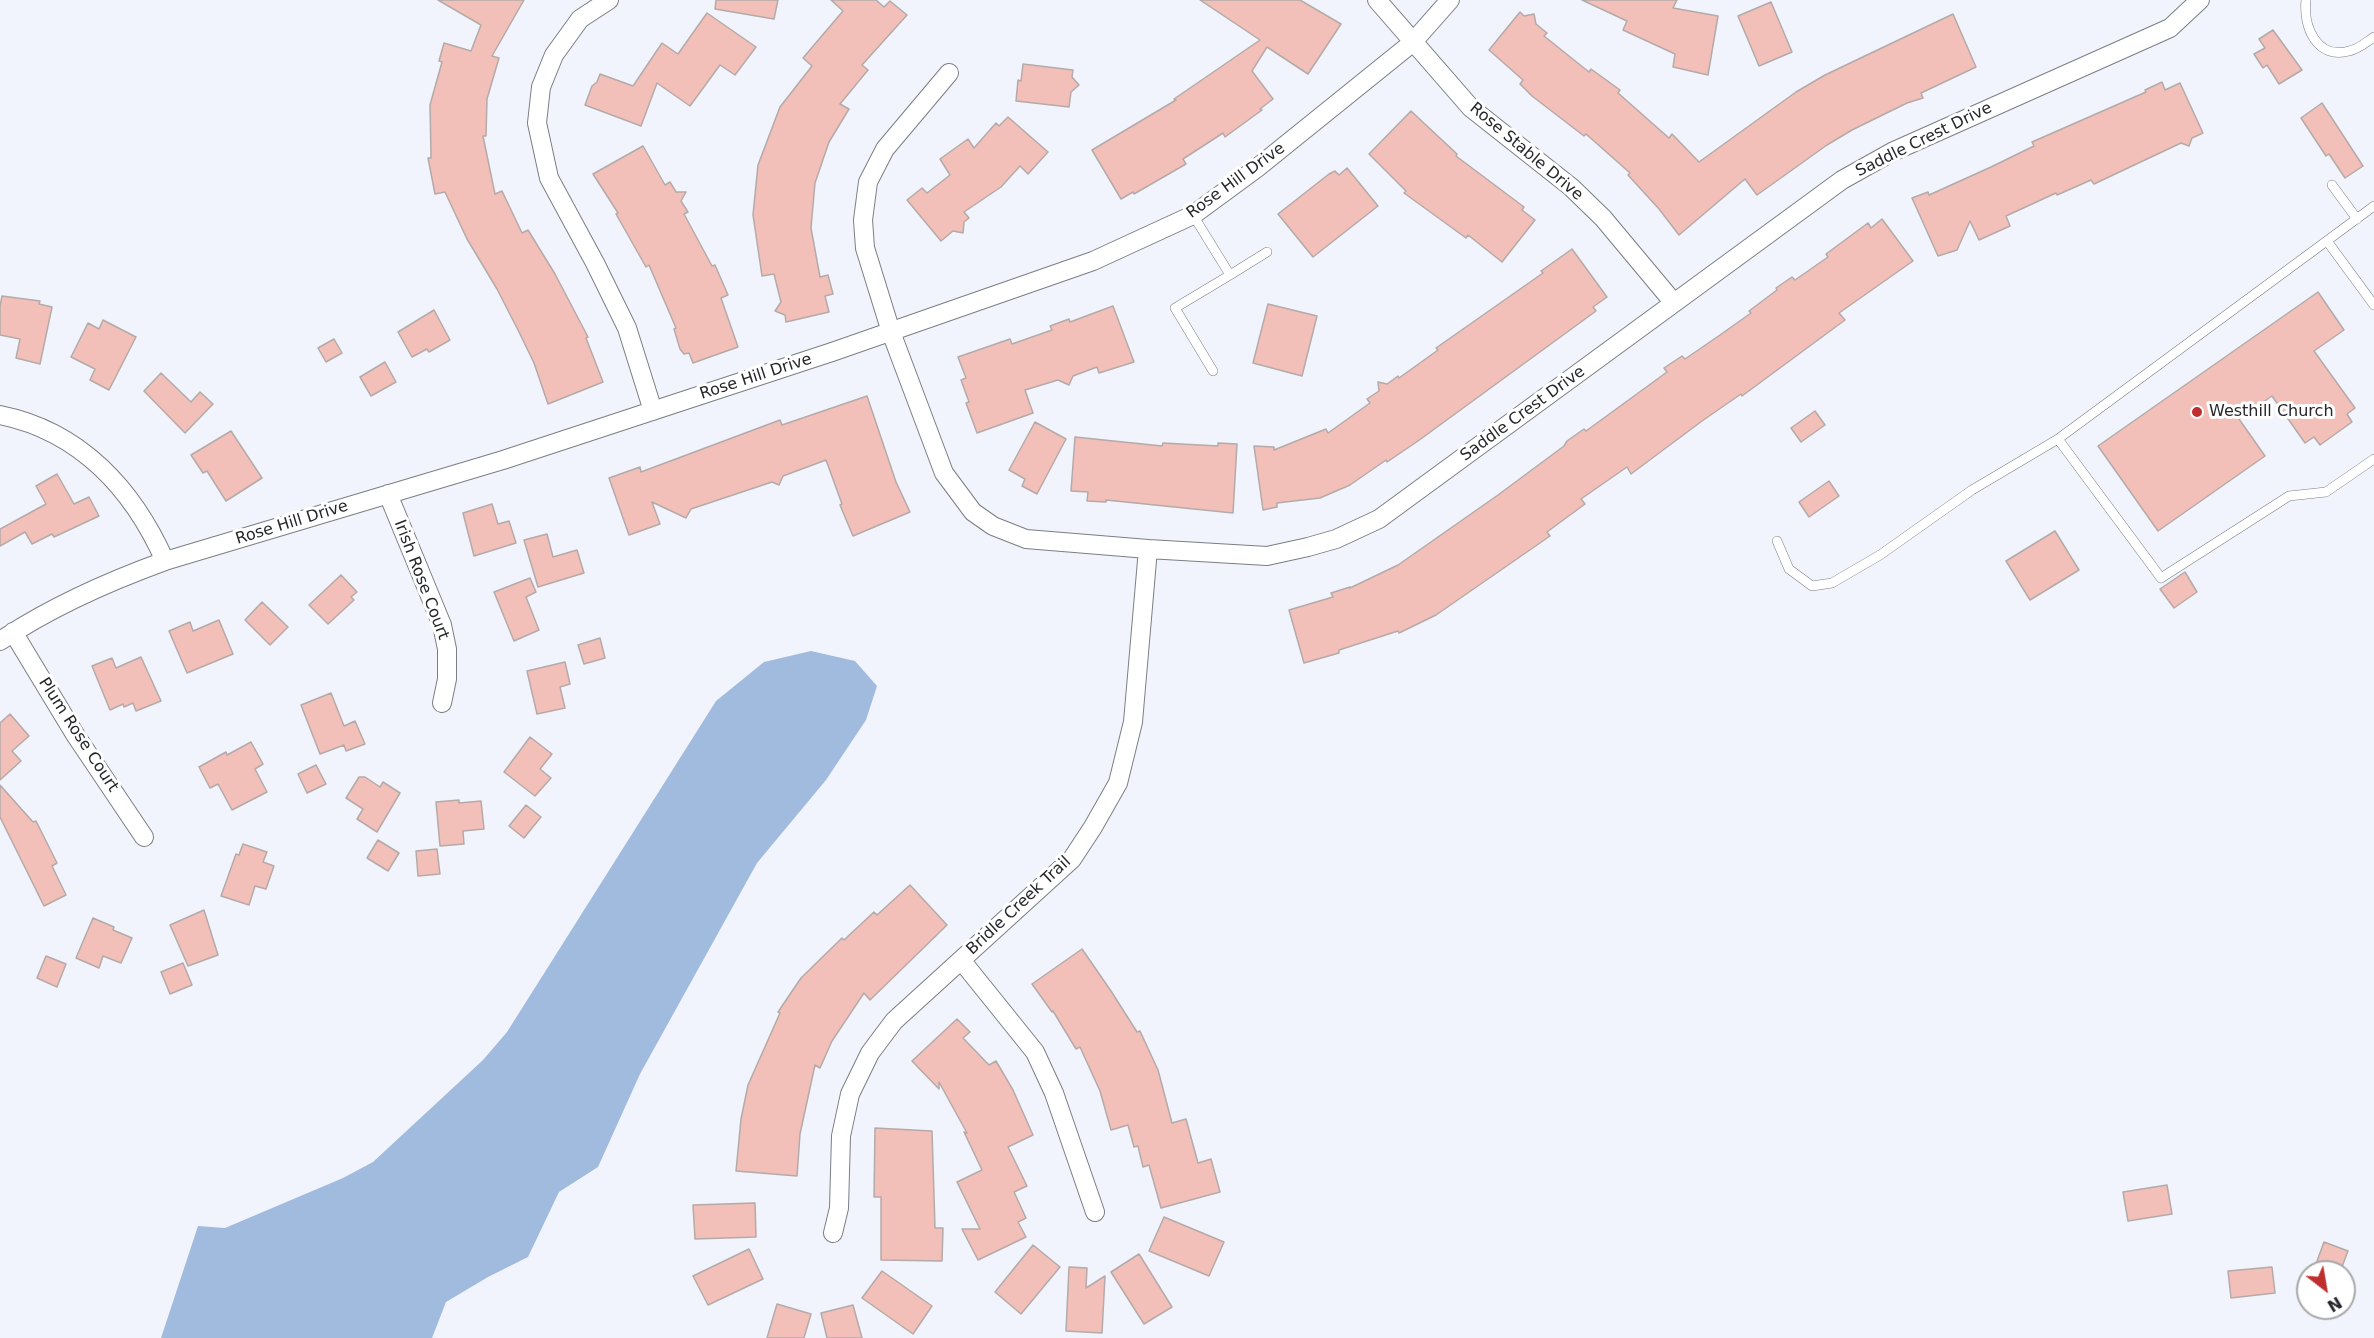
<!DOCTYPE html>
<html>
<head>
<meta charset="utf-8">
<style>
  body { margin:0 }
  #map { position:relative; width:2374px; height:1338px; overflow:hidden; background:#f1f4fc; font-family:"DejaVu Sans",sans-serif }
  canvas { display:block }
  .north { position:absolute; left:2296px; top:1260px; width:60px; height:60px; box-sizing:border-box; background:#fff; border:2px solid #a8a9aa; border-radius:50%; rotate:149deg; font-size:16px; font-weight:700; line-height:24px; text-align:center; color:#26272a }
  .north::after { content:''; display:block; margin:auto; width:21px; height:27px; background:#be2f2e; clip-path:polygon(50% 0,100% 100%,50% 72%,0 100%) }
</style>
</head>
<body>
<div id="map">
<canvas width="2374" height="1338"></canvas>
<div class="north">N</div>
</div>
<script>
const ctx = document.querySelector('canvas').getContext('2d');
ctx.lineJoin = 'round';
function fillPath(path, color) { ctx.fillStyle = color; ctx.fill(path, 'evenodd'); }
function trace(path, color, width, dash) { ctx.strokeStyle = color; ctx.lineWidth = width; ctx.lineCap = dash ? 'butt' : 'round'; ctx.setLineDash(dash || []); ctx.stroke(path); }
function drawText(font, color, halo, rows, align = 'center') {
  ctx.font = font + ' "DejaVu Sans",sans-serif'; ctx.lineWidth = 6; ctx.setLineDash([]); ctx.textBaseline = 'middle'; ctx.strokeStyle = halo; ctx.fillStyle = color; for (const [text, x, y, turn = 0] of rows) {
    ctx.save(); ctx.translate(x, y); ctx.rotate((+turn || 0) * Math.PI / 180); ctx.textAlign = isNaN(turn) ? turn : align; if (halo) ctx.strokeText(text, 0, 0); ctx.fillText(text, 0, 0); ctx.restore();
  }
}
fillPath(new Path2D(`
  M811,651L855,661L877,686L866,720L826,780L757,863L640,1074L598,1167L559,1192L528,1257L488,1277L446,1302L432,1338H161L198,1226L225,1228L343,1178L373,1162L483,1060L507,1032L716,701L764,662Z`), '#a0bbde');
const building = new Path2D(`
  M438,0H524L492,56L499,58L487,99L486,136H483L495,194L502,191L522,233L528,230L555,274L588,337L586,338L603,382L548,404L534,363L519,332L497,289L467,239L445,192L435,194L428,158H431L430,105L442,62L439,61L444,43L471,51L481,25Z
  M716,0H778L774,19L715,9Z
  M831,0H876L884,7L890,1L907,15L862,65L868,70L840,104L849,109L829,142L815,183L811,228L820,277L828,275L833,294L825,296L829,312L786,322L785,315L775,311L781,302L774,274L762,276L753,215L758,165L780,107L812,66L803,58L843,11Z
  M1200,0H1300L1341,24L1308,74L1267,47L1252,71L1273,99L1260,109L1262,110L1225,137L1223,133L1183,159L1186,164L1134,194L1133,192L1121,199L1092,150L1176,100L1174,99L1260,40Z
  M1582,0H1677L1673,8L1718,16L1708,75L1673,67L1675,54L1623,30L1627,21Z
  M1771,2L1792,52L1759,66L1738,16Z
  M1520,12L1524,16L1534,14L1536,24L1547,33L1544,36L1589,72L1591,69L1620,90L1618,93L1669,138L1672,134L1699,162L1796,92L1825,75L1953,14L1976,67L1921,93L1923,98L1907,103L1852,130L1827,145L1757,195L1745,179L1679,235L1659,209L1628,175L1630,173L1586,134L1584,136L1532,96L1520,84L1523,80L1489,50Z
  M707,13L756,47L735,75L720,65L690,106L657,83L641,126L585,105L592,86L597,82L600,74L633,86L662,43L678,54Z
  M2273,30L2302,70L2279,84L2267,65L2263,68L2254,54L2265,48L2259,39Z
  M1023,64L1073,70L1072,77L1079,85L1071,92L1069,107L1016,101L1018,80L1021,81Z
  M2162,82L2165,90L2180,83L2203,133L2192,138L2189,146L2181,143L2094,184L2091,180L2057,195L2056,193L2006,216L2010,226L1979,240L1970,221L1957,250L1938,256L1912,198L1928,192L1929,195L1991,167L2034,146L2032,142L2146,92L2145,90Z
  M2322,103L2363,166L2345,178L2329,154L2326,156L2301,118Z
  M1411,111L1457,154L1456,156L1524,207L1522,210L1535,220L1502,262L1468,235L1466,238L1404,193L1406,191L1369,154Z
  M1008,117L1048,152L1028,174L1020,166L1001,187L964,212L969,218L964,222L963,233L953,231L941,241L907,200L922,188L927,193L950,175L940,159L968,139L974,148L996,123L999,126Z
  M643,146L665,185L670,182L676,192H686L681,201L688,212L684,214L712,266L715,265L728,295L721,298L738,347L693,363L689,353L684,354L680,349L674,329L676,328L649,265L646,267L616,214L618,213L593,174Z
  M1347,168L1378,206L1313,257L1278,214L1329,174L1335,171L1339,175Z
  M1882,219L1913,261L1839,313L1845,320L1742,396L1741,394L1702,421L1631,474L1627,467L1581,499L1585,504L1547,532L1550,536L1436,615L1399,633L1398,631L1339,650V653L1304,663L1289,610L1333,597L1331,593L1350,587V588L1398,565L1498,495L1564,446L1567,441L1584,429L1586,431L1667,372L1664,368L1682,356L1685,359L1720,335L1751,313L1749,311L1777,290L1776,288L1792,277L1795,280L1828,257L1826,254L1868,223L1871,228Z
  M1572,249L1607,297L1593,307L1596,311L1418,441L1387,462L1386,460L1350,485L1320,498L1277,503V507L1263,510L1254,446L1274,447V450L1326,429L1328,433L1370,403L1367,399L1379,391L1378,382L1387,384L1398,376L1399,378L1438,350L1436,348L1543,273L1541,271Z
  M2318,292L2344,330L2314,351L2355,408L2347,414L2352,422L2320,445L2314,437L2305,443L2272,396L2239,419L2265,456L2158,531L2098,446Z
  M2,296L40,301L39,304L52,307L40,364L16,358L20,339L0,335V306Z
  M1268,304L1317,316L1302,376L1253,363Z
  M1113,306L1134,362L1099,373L1097,367L1073,376L1069,385L1058,380L1025,390L1033,413L977,433L966,403L969,402L961,380L966,378L958,357L1010,339L1012,344L1052,330L1050,326L1069,319L1070,322Z
  M434,310L450,340L429,352L427,349L412,357L398,332Z
  M103,320L136,337L109,390L90,380L95,369L71,357L88,323L99,329Z
  M334,339L342,353L326,362L318,348Z
  M385,362L396,382L371,396L360,377Z
  M161,373L191,402L200,392L213,404L185,433L144,391Z
  M867,396L896,482L910,512L853,536L840,505L842,504L826,460L783,476L779,485L772,482L691,509L686,518L652,502L660,524L629,535L609,478L640,467L641,472L780,420L782,425Z
  M1815,411L1825,425L1801,442L1791,428Z
  M1035,422L1066,439L1037,494L1022,486L1025,479L1009,470Z
  M231,431L262,478L226,501L207,471L203,473L191,455Z
  M1075,437L1162,446L1163,443L1218,446V443L1237,444L1233,513L1106,500V502L1087,501L1088,492L1071,491Z
  M57,474L74,504L89,497L99,516L54,537L52,534L32,544L25,532L0,546V529L46,504L36,486Z
  M1829,481L1839,496L1809,517L1799,502Z
  M492,504L498,524L509,521L516,543L474,556L463,513Z
  M2055,531L2079,570L2030,600L2006,561Z
  M547,534L553,557L577,550L584,573L538,587L524,540Z
  M2185,572L2197,592L2174,608L2160,589Z
  M341,575L357,592L351,597L354,600L328,624L309,605Z
  M530,578L536,592L526,597L539,630L514,641L494,592Z
  M262,602L288,627L270,645L245,620Z
  M219,620L233,654L187,673L169,631L190,622L193,631Z
  M600,638L605,658L584,664L578,645Z
  M141,657L161,701L136,711L133,703L124,707L123,704L110,710L92,666L112,658L116,668Z
  M565,662L570,684L560,687L565,708L537,714L527,671Z
  M331,693L344,726L355,721L365,744L346,751L344,745L320,754L301,705Z
  M10,714L29,736L12,751L21,761L0,780V723Z
  M530,737L552,754L540,769L551,778L535,796L504,772Z
  M251,742L263,764L255,769L267,792L232,810L218,784L210,788L199,767L226,752L227,755Z
  M316,765L326,784L307,793L298,774Z
  M359,777H365L380,787L383,782L400,793L377,832L357,819L363,809L346,798Z
  M0,785L33,822L36,821L57,863L52,866L66,895L44,906L0,817Z
  M459,800V803L481,801L484,829L463,831L464,844L440,846L436,802Z
  M526,805L541,817L524,838L509,826Z
  M378,840L399,853L388,871L367,858Z
  M243,844L267,852L263,862L274,866L266,889L255,886L249,905L221,896L236,854L239,855Z
  M437,849L440,874L418,876L416,851Z
  M910,885L947,925L870,1000L864,993L832,1041L820,1068L815,1065L800,1134L797,1176L736,1171L741,1119L748,1085L780,1013L778,1012L801,978L842,938L844,940L874,912L877,915Z
  M204,910L218,955L188,966L170,925Z
  M93,918L114,927L113,930L132,938L121,963L103,956L99,968L76,958Z
  M1082,949L1111,991L1137,1032L1140,1031L1158,1070L1172,1123L1186,1119L1198,1163L1211,1159L1220,1192L1161,1208L1149,1165L1143,1167L1138,1146L1134,1147L1128,1125L1111,1130L1100,1091L1080,1047L1076,1049L1053,1011L1052,1012L1032,984Z
  M46,956L66,964L57,987L37,978Z
  M183,963L192,985L170,994L161,972Z
  M957,1019L970,1032L963,1038L989,1065L996,1061L1013,1090L1033,1135L1008,1147L1027,1186L1014,1192L1026,1218L1018,1222L1026,1237L978,1260L962,1229H980L957,1182L982,1170L964,1132L967,1133L939,1082V1089L912,1061Z
  M875,1128L932,1131L935,1228H943L942,1261L881,1260V1197H874Z
  M2167,1185L2172,1214L2128,1221L2123,1192Z
  M755,1203L756,1237L695,1239L693,1205Z
  M1164,1217L1224,1242L1209,1276L1149,1251Z
  M2324,1242L2348,1251L2340,1272H2313Z
  M1033,1245L1060,1267L1021,1314L995,1292Z
  M749,1249L763,1279L708,1305L693,1276Z
  M1139,1254L1172,1307L1144,1324L1111,1272Z
  M1069,1267L1087,1268L1086,1288L1105,1276L1102,1333L1066,1331Z
  M2272,1267L2275,1293L2231,1298L2228,1271Z
  M882,1271L932,1306L913,1334L862,1298Z
  M777,1304L811,1314L804,1338H767Z
  M853,1305L862,1338H827L821,1313Z`);
fillPath(building, '#f2c0b8');
trace(building, '#b4aaa9', 1.5);
const service = new Path2D(`
  M2306,0C2303,27 2317,60 2349,51C2359,49 2366,42 2374,37
  M2332,185L2357,219
  M2374,206L2058,439L2161,578L2289,496L2326,492L2374,459
  M1193,215L1230,275L1175,308L1213,371
  M2327,241L2374,305
  M1230,275L1267,252
  M1777,541L1789,569L1812,586L1832,583L1880,555L1972,490L2058,439`);
const minor = new Path2D(`
  M609,0L580,19L554,55L541,87L537,123L549,178L595,263L627,328L653,411
  M1377,0L1471,108L1571,187L1603,218L1674,303
  M949,73L885,149L868,182L863,220L865,248L891,332L944,473L973,512L993,526L1026,539L1148,549L1267,556L1308,547L1336,539L1379,519L1842,180L1892,152L2170,28L2200,0
  M0,415C80,431 133,489 165,561
  M388,494L442,625L447,649V679L442,703
  M13,632L76,736L144,837
  M0,641C51,607 107,582 165,561L503,460L832,352L1093,261L1193,215L1257,168L1412,43L1450,0
  M961,960L1035,1052L1054,1093L1095,1212
  M833,1233L839,1208L841,1136L850,1094L870,1053L894,1021L1072,859L1093,827L1118,783L1133,722L1148,549`);
trace(service, '#7b7e85', 10);
trace(minor, '#7b7e85', 20);
trace(service, '#fff', 9);
trace(minor, '#fff', 18);
for (const [x, y, r, color] of [
  [2197,412,6,"#be2f2e"]
]) { const dot = new Path2D(); dot.arc(x, y, r, 0, 2 * Math.PI); ctx.fillStyle = color; ctx.fill(dot); trace(dot, '#fff', 2); }
drawText('16px', '#26272a', '#fff', [
  ["Saddle Crest Drive",1924,140,-26],
  ["Rose Stable Drive",1526,152,40],
  ["Rose Hill Drive",1236,181,-36],
  ["Rose Hill Drive",756,377,-18],
  ["Saddle Crest Drive",1523,414,-36],
  ["Rose Hill Drive",292,523,-17],
  ["Irish Rose Court",421,580,69],
  ["Plum Rose Court",78,735,57],
  ["Bridle Creek Trail",1019,906,-43]
]);
drawText('16px', '#26272a', '#fff', [
  ["Westhill Church",2209,412]
], 'left');
</script>
</body>
</html>
